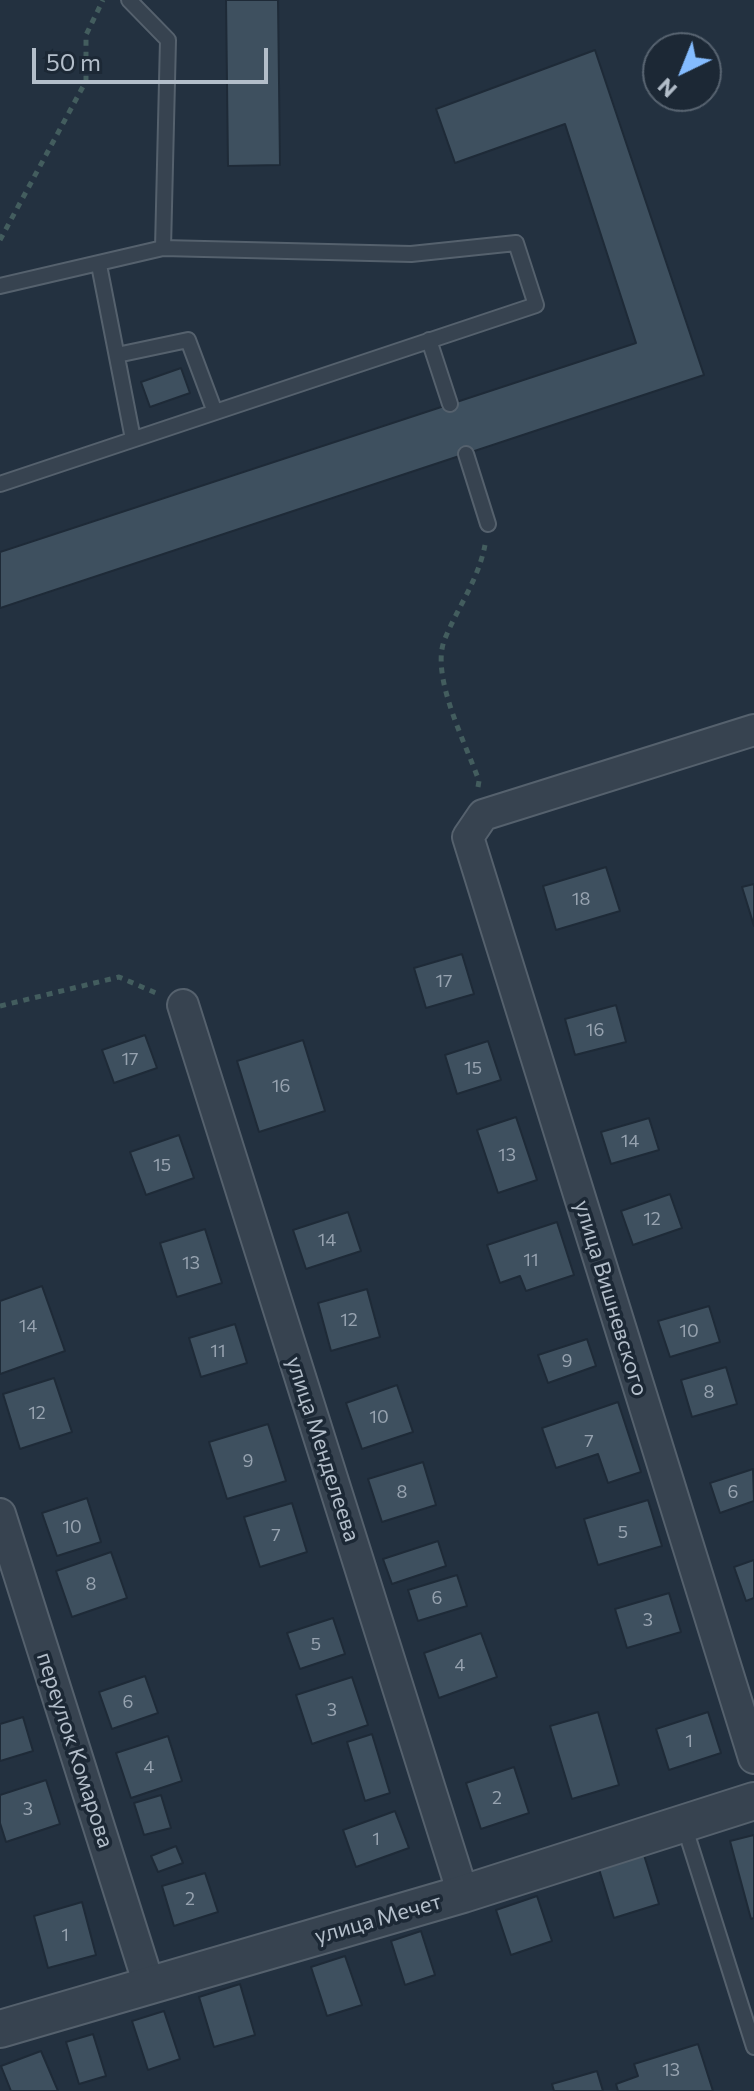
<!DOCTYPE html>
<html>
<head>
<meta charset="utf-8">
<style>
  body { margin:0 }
  #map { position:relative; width:754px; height:2091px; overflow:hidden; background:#233140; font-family:Commissioner,sans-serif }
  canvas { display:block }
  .north { position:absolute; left:642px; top:32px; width:80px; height:80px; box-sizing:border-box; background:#1c2835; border:2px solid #586471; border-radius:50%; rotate:223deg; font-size:22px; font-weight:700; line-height:32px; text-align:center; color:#b3beca }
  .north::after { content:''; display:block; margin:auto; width:28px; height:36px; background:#84bcff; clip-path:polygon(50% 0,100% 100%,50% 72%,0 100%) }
  .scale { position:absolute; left:32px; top:48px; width:236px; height:36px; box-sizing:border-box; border:4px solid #b3beca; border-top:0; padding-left:10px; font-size:24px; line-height:28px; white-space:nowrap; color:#b3beca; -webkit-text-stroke:6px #1c2835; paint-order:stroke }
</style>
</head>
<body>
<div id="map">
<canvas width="754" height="2091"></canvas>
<div class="north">N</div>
<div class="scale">50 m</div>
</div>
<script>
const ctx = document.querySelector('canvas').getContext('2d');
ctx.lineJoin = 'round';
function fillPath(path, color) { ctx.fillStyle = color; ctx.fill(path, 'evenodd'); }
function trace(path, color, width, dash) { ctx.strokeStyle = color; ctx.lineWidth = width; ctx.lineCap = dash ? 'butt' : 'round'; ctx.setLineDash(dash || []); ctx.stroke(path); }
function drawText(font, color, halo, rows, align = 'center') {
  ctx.font = font + ' Commissioner,sans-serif'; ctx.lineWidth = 7; ctx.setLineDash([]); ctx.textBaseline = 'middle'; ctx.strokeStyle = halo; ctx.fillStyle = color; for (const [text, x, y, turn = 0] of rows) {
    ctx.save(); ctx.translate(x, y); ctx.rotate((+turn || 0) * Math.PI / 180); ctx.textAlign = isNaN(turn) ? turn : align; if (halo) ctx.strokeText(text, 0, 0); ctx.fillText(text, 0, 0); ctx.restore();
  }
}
const building = new Path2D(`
  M226,0H278L280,165L228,166Z
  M595,50L704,375L0,608V552L636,343L565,124L455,163L436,109Z
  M181,368L190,393L150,407L141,382Z
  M606,867L620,911L556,930L543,886Z
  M754,884V926L742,887Z
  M462,954L474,994L426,1008L414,968Z
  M616,1005L626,1042L575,1055L565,1019Z
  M145,1035L157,1068L114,1083L102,1050Z
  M303,1040L325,1111L259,1132L237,1061Z
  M488,1041L501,1080L457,1094L445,1055Z
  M516,1117L537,1180L498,1193L477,1130Z
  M649,1118L659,1150L611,1164L601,1132Z
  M179,1135L194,1178L146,1195L130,1152Z
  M670,1194L682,1228L633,1245L621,1211Z
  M348,1212L361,1251L306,1269L293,1230Z
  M557,1222L574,1275L526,1291L520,1276L500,1283L487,1245Z
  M205,1229L222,1283L177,1297L160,1243Z
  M42,1286L65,1351L0,1374V1301Z
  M367,1289L380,1337L331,1351L318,1303Z
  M709,1306L720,1342L670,1357L658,1321Z
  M235,1324L247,1363L201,1377L189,1338Z
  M587,1339L596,1366L548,1383L538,1355Z
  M726,1367L737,1404L692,1417L681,1380Z
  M54,1378L72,1432L20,1449L3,1394Z
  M397,1385L413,1432L362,1449L346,1403Z
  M618,1402L641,1472L608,1483L598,1454L556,1468L542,1428Z
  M268,1424L286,1481L227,1499L209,1442Z
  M423,1462L436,1505L382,1522L368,1479Z
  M753,1469L754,1501L720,1513L710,1483Z
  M87,1498L101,1542L57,1556L42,1513Z
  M648,1500L662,1546L598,1565L584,1519Z
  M292,1503L307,1552L260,1567L244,1517Z
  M438,1541L446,1566L392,1584L383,1559Z
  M111,1552L127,1598L72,1617L56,1571Z
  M754,1560V1598L746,1601L734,1567Z
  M457,1575L467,1606L418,1621L408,1590Z
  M669,1593L681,1632L627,1648L615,1609Z
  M333,1618L345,1654L300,1669L287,1633Z
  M481,1633L497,1677L439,1698L424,1653Z
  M145,1676L158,1713L112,1729L99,1692Z
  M352,1677L368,1725L312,1744L296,1695Z
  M598,1712L619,1785L572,1799L550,1726Z
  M708,1712L721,1753L669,1770L656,1729Z
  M23,1717L33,1751L0,1761V1724Z
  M372,1734L390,1793L365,1801L347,1742Z
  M168,1736L182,1781L131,1798L116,1753Z
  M514,1767L529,1813L481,1829L466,1783Z
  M46,1780L60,1824L6,1842L0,1823V1795Z
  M161,1795L171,1828L144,1835L134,1803Z
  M395,1811L409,1848L356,1867L343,1830Z
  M754,1835V1918L751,1919L730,1841Z
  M176,1846L183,1863L158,1872L151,1856Z
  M644,1855L659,1904L614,1918L599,1869Z
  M205,1873L218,1912L174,1926L162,1886Z
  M537,1896L552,1941L511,1955L496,1910Z
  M82,1902L96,1955L48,1968L34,1916Z
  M421,1931L435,1975L405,1985L391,1941Z
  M345,1956L362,2005L327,2016L311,1967Z
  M240,1984L255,2035L214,2047L199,1997Z
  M164,2011L180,2059L148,2070L132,2021Z
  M93,2034L106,2076L79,2084L66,2042Z
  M698,2044L713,2091H618L616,2084L638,2076L634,2064Z
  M41,2051L58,2091H11L1,2066Z
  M597,2071L603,2091H554L552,2084Z`);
fillPath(building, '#3e505f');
trace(building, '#1e2a37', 2);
const service = new Path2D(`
  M99,265L133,439
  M0,286L163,248L168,40L129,0
  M429,340L450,404
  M117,355L188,340L215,412
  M466,454L488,524
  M0,484L536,305L516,243L411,254L163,248
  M684,1825L754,2047`);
const minor = new Path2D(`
  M754,730L483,815L468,837L754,1758
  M183,1005L463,1894
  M0,1514L149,1985`);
const tertiary = new Path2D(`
  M0,2029L463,1894L754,1801`);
trace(service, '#55616d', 18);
trace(minor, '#55616d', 34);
trace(tertiary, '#55616d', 40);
trace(new Path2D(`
  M0,240L86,81V35L103,0
  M478,787L479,781C466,744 431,678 444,641C457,608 478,581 485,545
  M0,1006L119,977L156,993`), '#435d5e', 5, [6, 6]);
trace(service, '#374350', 14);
trace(minor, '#374350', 30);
trace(tertiary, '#374350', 36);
drawText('18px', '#96a2af', null, [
  ["18",581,899],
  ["17",444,981],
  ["16",595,1030],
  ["17",130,1059],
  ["15",473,1068],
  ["16",281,1086],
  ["14",630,1141],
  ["13",507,1155],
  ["15",162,1165],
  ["12",652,1219],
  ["14",327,1240],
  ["11",531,1260],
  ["13",191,1263],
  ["12",349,1320],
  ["14",28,1326],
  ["10",689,1331],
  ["11",218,1351],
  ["9",567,1361],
  ["8",709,1392],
  ["12",37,1413],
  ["10",379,1417],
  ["7",589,1441],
  ["9",248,1461],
  ["8",402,1492],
  ["6",733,1492],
  ["10",72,1527],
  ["5",623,1532],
  ["7",276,1535],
  ["8",91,1584],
  ["6",437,1598],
  ["3",648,1620],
  ["5",316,1644],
  ["4",460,1665],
  ["6",128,1702],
  ["3",332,1710],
  ["1",689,1741],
  ["4",149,1767],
  ["2",497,1798],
  ["3",28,1809],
  ["1",376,1839],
  ["2",190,1899],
  ["1",65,1935],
  ["13",671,2070]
]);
drawText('22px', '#b3beca', '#1c2835', [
  ["улица Вишневского",611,1298,73],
  ["улица Менделеева",323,1449,72],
  ["переулок Комарова",75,1750,72],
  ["улица Мечет",378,1919,-16]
]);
</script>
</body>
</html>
